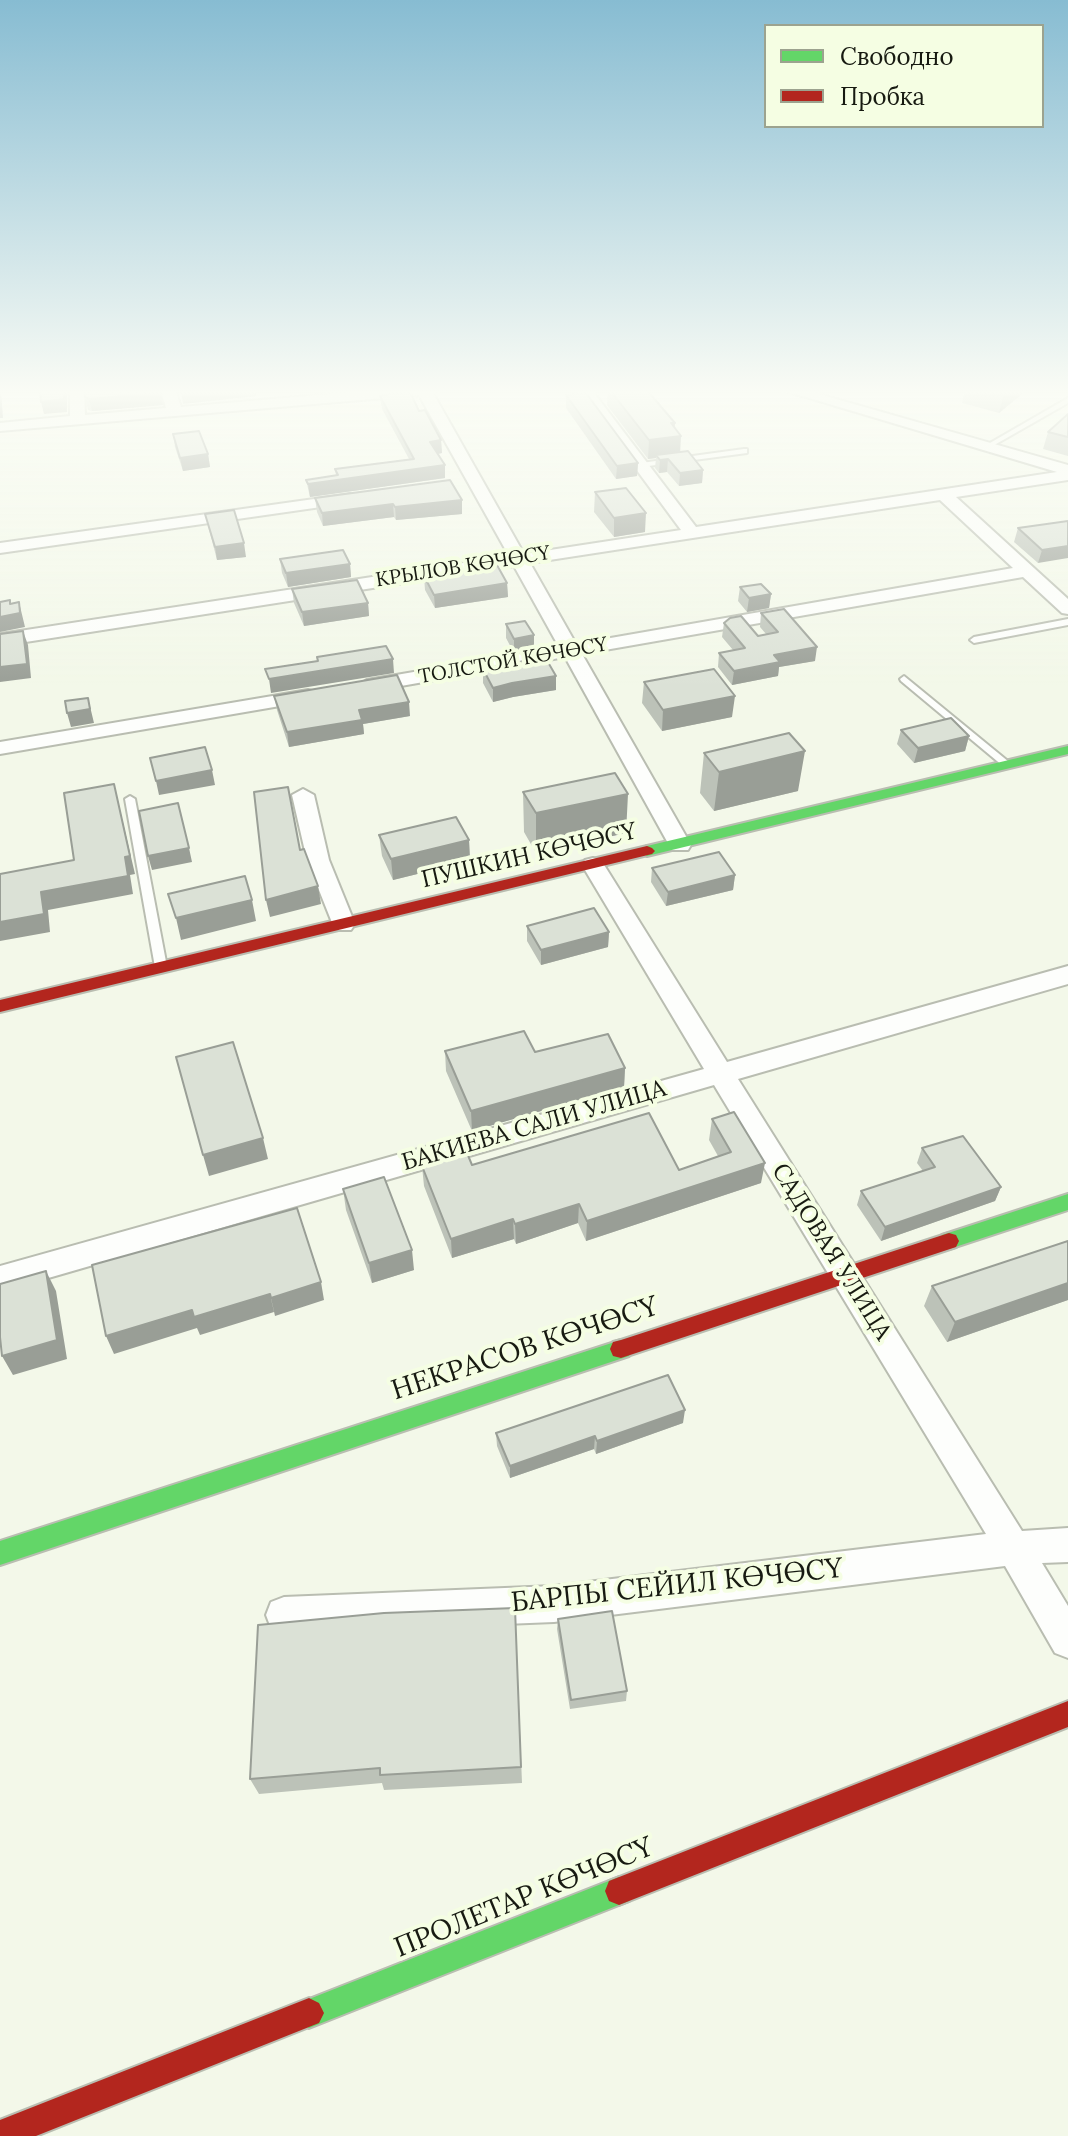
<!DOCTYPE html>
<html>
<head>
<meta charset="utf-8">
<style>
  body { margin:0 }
  #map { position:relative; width:1068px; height:2136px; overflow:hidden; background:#f3f8e9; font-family:Lora,serif }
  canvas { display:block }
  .legend { position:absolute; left:764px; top:24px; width:280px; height:104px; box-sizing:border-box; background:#f5fee3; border:2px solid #9ca38f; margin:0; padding:10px 14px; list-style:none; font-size:24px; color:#171a11 }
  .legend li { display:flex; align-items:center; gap:16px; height:40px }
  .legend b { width:40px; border:2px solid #9ca38f }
</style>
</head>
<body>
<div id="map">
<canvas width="1068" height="2136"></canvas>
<ul class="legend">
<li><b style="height:10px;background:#63d668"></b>Свободно</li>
<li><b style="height:10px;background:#b3261e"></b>Пробка</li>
</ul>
</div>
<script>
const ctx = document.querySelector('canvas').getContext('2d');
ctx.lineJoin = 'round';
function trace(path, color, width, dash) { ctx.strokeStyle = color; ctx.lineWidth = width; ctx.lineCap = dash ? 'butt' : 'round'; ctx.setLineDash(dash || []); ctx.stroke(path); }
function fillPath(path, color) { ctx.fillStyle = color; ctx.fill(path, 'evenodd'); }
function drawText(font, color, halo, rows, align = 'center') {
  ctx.font = font + ' Lora,serif'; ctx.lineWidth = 8; ctx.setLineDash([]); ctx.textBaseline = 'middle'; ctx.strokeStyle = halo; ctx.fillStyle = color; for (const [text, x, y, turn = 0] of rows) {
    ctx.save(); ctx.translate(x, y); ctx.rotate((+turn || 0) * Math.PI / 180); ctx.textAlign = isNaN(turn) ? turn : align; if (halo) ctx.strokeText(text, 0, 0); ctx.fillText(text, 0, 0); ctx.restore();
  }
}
const lane = new Path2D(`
  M1068,398V403L989,448L983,447Z
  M744,449H747V453L641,467L637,465L641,463Z
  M1068,619V625L974,643L970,640L974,637Z
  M904,676L1009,762V766H1003L901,681L900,679Z
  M130,796L135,799L167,967L161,971L155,967L125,799Z`);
const street = new Path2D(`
  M70,389H84L85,415L166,408L161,389H175L181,407L388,389H442L433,393L524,554L681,530L577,389H591L696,527L1057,472L779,389H801L1068,465V480L956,497L1068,599V614L1062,613L1023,577L582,654L691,845L688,850H672L669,845L565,657L367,692L357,686L367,680L559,647L514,566L0,646V634L509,556L419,395L0,431V423L70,416ZM940,500L1013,568L576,644L530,563Z
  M350,494L356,496V502L0,553V543Z
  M308,690L315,692L318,696L315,700L0,754V742Z
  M303,789L314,795L329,860L355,924L351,930H335L307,860L292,795Z
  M593,858L601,860L727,1062L1068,966V984L738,1079L1022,1531L1068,1528V1562L1042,1563L1068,1606V1658L1055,1653L1005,1566L554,1622L284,1633L271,1628L266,1615L271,1602L284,1597L554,1586L986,1534L714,1085L0,1292V1266L704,1069L582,865L585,860Z`);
const fast = new Path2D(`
  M1068,746V754L647,856L639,851L647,846Z
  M1068,1194V1210L949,1249L942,1247L939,1241L942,1235Z
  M621,1340L629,1342L632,1349L629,1356L0,1565V1541Z
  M619,1877L629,1881L633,1891L629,1901L309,2028L299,2023L294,2013L299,2003Z`);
const jam = new Path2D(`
  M647,846L652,848L655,851L652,854L0,1012V1000Z
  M949,1233L956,1235L959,1241L956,1247L621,1358L613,1356L610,1349L613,1342L621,1340Z
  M1068,1701V1727L619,1905L609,1901L605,1891L609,1881Z
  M309,1998L319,2003L324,2013L319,2023L36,2136H0V2120Z`);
trace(lane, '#b9bdb1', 4);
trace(street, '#b9bdb1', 4);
trace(fast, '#b9bdb1', 4);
trace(jam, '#b9bdb1', 4);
fillPath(lane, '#fdfefc');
fillPath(street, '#fdfefc');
fillPath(fast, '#63d668');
fillPath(jam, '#b3261e');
fillPath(new Path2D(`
  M608,389H646L675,423L674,427L680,452L703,470L702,483L679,486L667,472L659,473L655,468L656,458L648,459L607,405Z
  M965,389H1028L999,413L962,403Z
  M566,395L638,463L637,476L616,479L566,408Z
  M380,396L419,411L441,440L442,453L438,454L445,465V478L310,497L306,480L336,476L335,469L409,459L382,409Z
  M85,397L163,405L92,411L88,410Z
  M1068,414V456L1043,449L1048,432Z
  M173,434L208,454L210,467L183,471L175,447Z
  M450,480L462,514L396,520L394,517L323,526L317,512L315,498Z
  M595,492L645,532L614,537L594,512Z
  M205,514L246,557L217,560Z
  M1068,521L1038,563L1014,542L1018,528Z
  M280,559L350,564L351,577L288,587L282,573Z
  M424,576L507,583L508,597L435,608L425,590Z
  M740,587L771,594L769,608L747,612L738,601Z
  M292,589L368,603L369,616L304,626L294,603Z
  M761,613L815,661L779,667L778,676L732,685L718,667L719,653L733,650L722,637L724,623L758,636L766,634L760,627Z
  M506,624L534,649L514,653L506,638Z
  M483,669L556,676V690L513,697L493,702L483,683Z
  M644,682L732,717L662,731L642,703Z
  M274,696L410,716L363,724L364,734L289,747L277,710Z
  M901,730L969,736L965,751L914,763L897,744Z
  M704,753L798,791L714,811L700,793Z
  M523,792L626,833L536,853L524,832Z
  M379,835L469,840L470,861L393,880L382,856Z
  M652,868L735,875L733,890L666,906L651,882Z
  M527,926L609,932L608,947L541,965L527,941Z
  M445,1051L535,1052L625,1068L624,1087L472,1131L446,1071Z
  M712,1119L761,1183L586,1241L578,1223L516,1244L514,1239L452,1258L424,1186L422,1166L472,1165L679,1170L718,1156L709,1140Z
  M922,1148L1001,1187L995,1201L881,1241L857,1205L861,1191L923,1171L917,1163Z
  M343,1189L414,1270L372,1283L346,1210Z
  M1068,1241V1300L947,1342L924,1306L932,1286Z
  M683,1423L596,1454L594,1449L510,1478L497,1446L496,1433Z
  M515,1608L522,1783L384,1790L382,1783L259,1794L250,1779Z
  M558,1619L627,1691L626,1701L570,1709L557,1629Z`), '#bcc2b8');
fillPath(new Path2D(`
  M0,389H1L3,418H0Z
  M64,389H67V412L44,414L41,402Z
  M207,389H255L256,396L183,404L181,391Z
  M1005,389H1028L999,413Z
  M161,393L163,405L92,411L89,399Z
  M671,423H675L674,437L681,436L680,455H656V458L648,459L649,440Z
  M441,440L442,453L431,455L430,442Z
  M208,454L210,467L183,471L180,458Z
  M668,459L667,472L659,473L660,460Z
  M638,463L637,476L616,479L617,466Z
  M445,465V478L310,497L308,484Z
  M703,470L702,483L679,486L680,473Z
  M462,500V514L396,520L395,507Z
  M393,504L394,517L323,526L322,513Z
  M646,513L645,532L614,537V518Z
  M244,543L246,557L217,560L215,547Z
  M1068,546V558L1038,563L1042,550Z
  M350,564L351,577L288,587L286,573Z
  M507,583L508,597L435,608L434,595Z
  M771,594L769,608L747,612L749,598Z
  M19,602L25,627L0,632V617L14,614Z
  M368,603L369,616L304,626L302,612Z
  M23,631L28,645L31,678L0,682V667Z
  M534,635V649L514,653V639Z
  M817,647L815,661L779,667L778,676L732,685L734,671L774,655Z
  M393,659L394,673L271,693L269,679Z
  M556,676V690L513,697L493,702V688L512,683Z
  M735,696L732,717L662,731L663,710Z
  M88,698L94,723L71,727L67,713Z
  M409,702L410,716L363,724L364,734L289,747L287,732L359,710Z
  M969,736L965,751L914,763L918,748Z
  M805,751L798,791L714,811L719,772Z
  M212,770L215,785L159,795L156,781Z
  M114,784L135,874L130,875L133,894L48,910L50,932L0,941V922L41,892L128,876Z
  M628,794L626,833L536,853V813Z
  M469,840L470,861L393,880L391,859Z
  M189,848L192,862L152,870L148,856Z
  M735,875L733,890L666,906L668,892Z
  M318,886L321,904L270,917L266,900Z
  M252,900L256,921L181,940L176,918Z
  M609,932L608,947L541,965V950Z
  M625,1068L624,1087L472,1131L471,1111Z
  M263,1138L268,1159L209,1176L203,1155Z
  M765,1163L761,1183L586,1241L587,1221Z
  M1001,1187L995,1201L881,1241L885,1227Z
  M579,1204L578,1223L516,1244L515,1224Z
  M513,1219L514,1239L452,1258L451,1239Z
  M412,1250L414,1270L372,1283L369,1263Z
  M46,1271L56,1291L67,1359L13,1375L2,1356Z
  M321,1282L324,1300L275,1316L271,1298Z
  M1068,1283V1300L947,1342L955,1322Z
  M270,1294L274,1312L200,1335L197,1328L114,1354L106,1336L192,1310Z
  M685,1410L683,1423L596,1454L597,1441Z
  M595,1436L594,1449L510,1478V1466Z`), '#999e96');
const building = new Path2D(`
  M40,389H64V399L41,402Z
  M84,389H159L161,393L89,399L85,397Z
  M180,389H207L181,391Z
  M609,389H646L675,423H671L681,436L649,440Z
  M410,392L419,411L425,410L441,440L430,442L445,465L308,484L306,480L338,475L335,469L414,459L380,396L389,394Z
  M586,393L638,463L617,466L566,395Z
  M1068,414V437L1048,432Z
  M199,431L208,454L180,458L173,434Z
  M688,451L703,470L680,473L668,459L660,460L656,455Z
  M450,480L462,500L395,507L393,504L322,513L315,498Z
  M626,488L646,513L614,518L595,492Z
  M234,510L244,543L215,547L205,514Z
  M1068,521V546L1042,550L1018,528Z
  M343,550L350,564L286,573L280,559Z
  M497,565L507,583L434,595L424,576Z
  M357,580L368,603L302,612L292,589Z
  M761,584L771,594L749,598L740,587Z
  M10,600V604L19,602L20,613L0,617V602Z
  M784,609L817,647L774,655L780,662L734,671L719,653L745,648L724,623L730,618L741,616L758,636L778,632L761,613Z
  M525,621L534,635L514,639L506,624Z
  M23,631L27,664L0,667V634Z
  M386,646L393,659L269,679L265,669L318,661L317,657Z
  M545,657L556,676L512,683L493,688L483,669Z
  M714,669L735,696L663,710L644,682Z
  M397,675L409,702L359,710L362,720L287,732L274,696Z
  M88,698L90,709L67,713L65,701Z
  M951,718L969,736L918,748L901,730Z
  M789,733L805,751L719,772L704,753Z
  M205,747L212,770L156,781L150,758Z
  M615,773L628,794L536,813L523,792Z
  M114,784L130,856L125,857L128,876L41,892L44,914L0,922V874L74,860L64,793Z
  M288,787L300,850L304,849L318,886L266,900L254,792Z
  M178,803L189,848L148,856L139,811Z
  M456,817L469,840L391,859L379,835Z
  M719,852L735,875L668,892L652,868Z
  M245,876L252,900L176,918L168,894Z
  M594,908L609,932L541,950L527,926Z
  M524,1031L535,1052L608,1034L625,1068L471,1111L445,1051Z
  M233,1042L263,1138L203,1155L176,1057Z
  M734,1112L765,1163L587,1221L579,1204L515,1224L513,1219L451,1239L422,1166L467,1153L472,1165L649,1113L679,1170L731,1152L712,1119Z
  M963,1136L1001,1187L885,1227L861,1191L935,1167L922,1148Z
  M384,1177L412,1250L369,1263L343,1189Z
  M297,1208L321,1282L271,1298L270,1294L194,1317L192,1310L106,1336L92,1265Z
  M1068,1241V1283L955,1322L932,1286Z
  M46,1271L57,1340L2,1356L0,1337V1284Z
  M668,1375L685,1410L597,1441L595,1436L510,1466L496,1433Z
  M515,1608L521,1767L380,1775V1768L250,1779L258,1625L384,1613Z
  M612,1611L627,1691L571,1700L558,1619Z`);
fillPath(building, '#dbe1d6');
trace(building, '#999e96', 2);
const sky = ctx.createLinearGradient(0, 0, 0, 688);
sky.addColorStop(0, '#87bcd2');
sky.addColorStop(0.57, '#fafcf5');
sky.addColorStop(1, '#fafcf500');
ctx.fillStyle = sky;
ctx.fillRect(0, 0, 1068, 688);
drawText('20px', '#171a11', '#f5fee3', [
  ["КРЫЛОВ КӨЧӨСҮ",463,567,-9],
  ["ТОЛСТОЙ КӨЧӨСҮ",513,661,-10]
]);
drawText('24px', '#171a11', '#f5fee3', [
  ["ПУШКИН КӨЧӨСҮ",529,856,-13],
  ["БАКИЕВА САЛИ УЛИЦА",534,1126,-16],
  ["САДОВАЯ УЛИЦА",831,1252,58]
]);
drawText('28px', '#171a11', '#f5fee3', [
  ["НЕКРАСОВ КӨЧӨСҮ",525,1349,-18],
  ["БАРПЫ СЕЙИЛ КӨЧӨСҮ",677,1586,-6],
  ["ПРОЛЕТАР КӨЧӨСҮ",524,1898,-22]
]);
</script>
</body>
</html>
